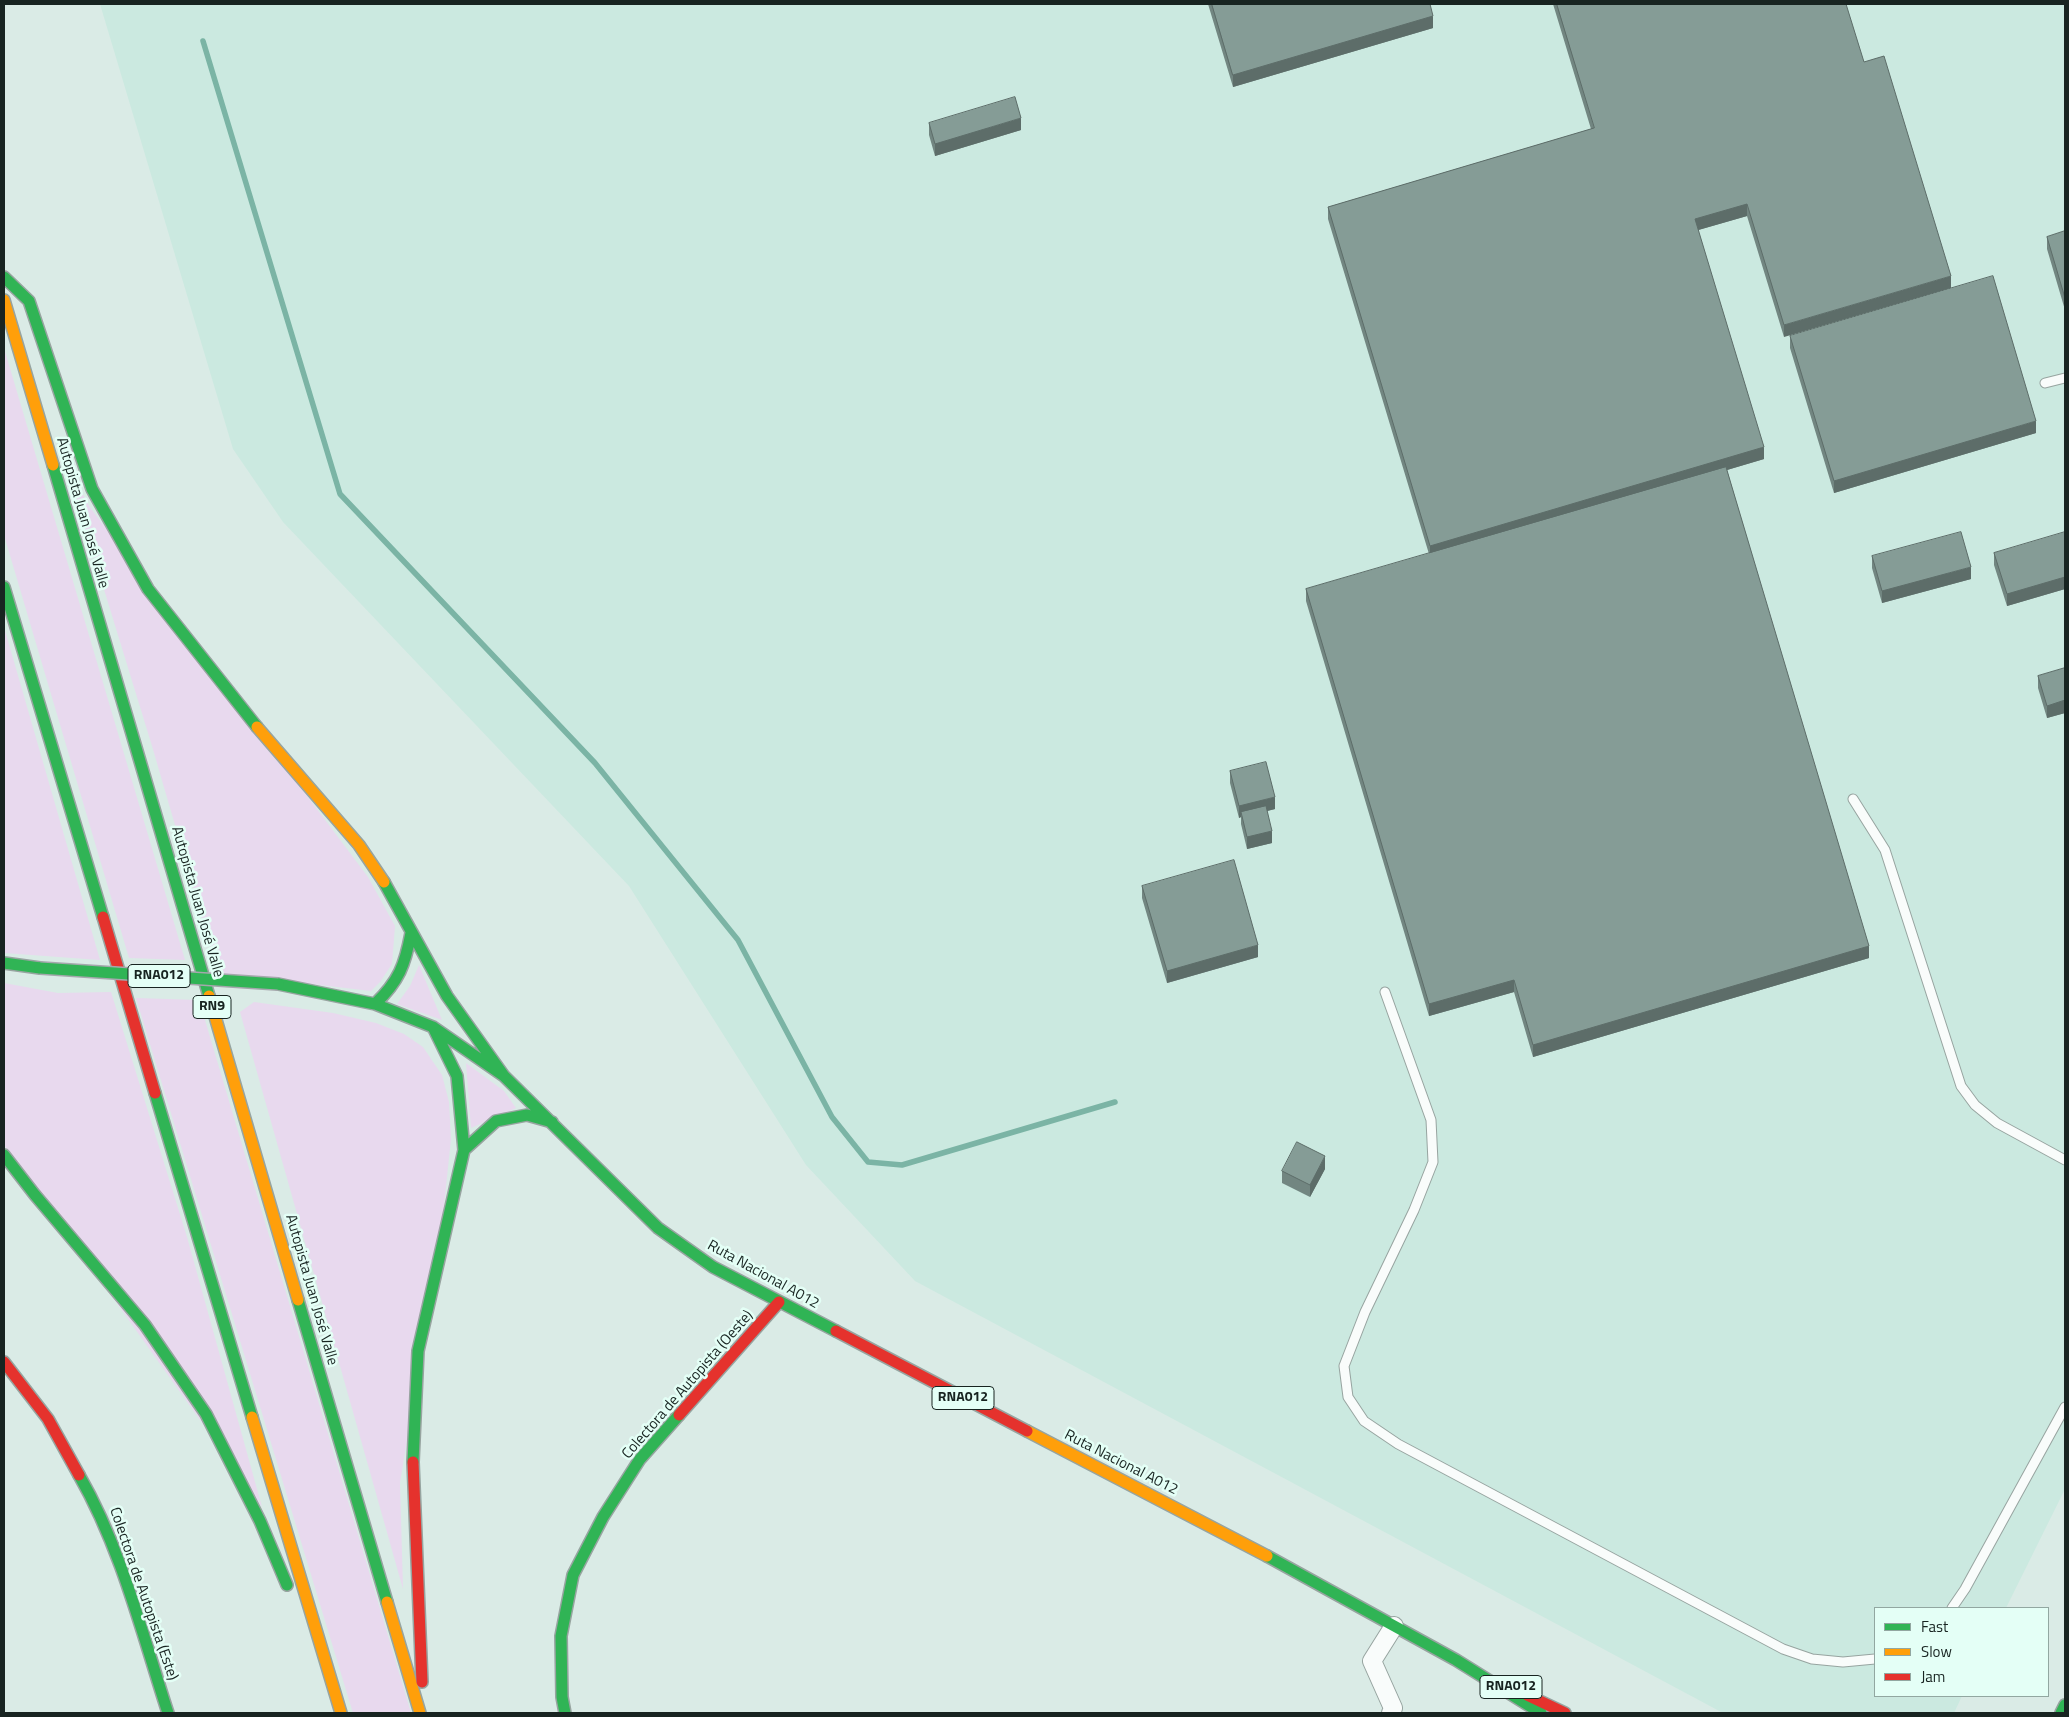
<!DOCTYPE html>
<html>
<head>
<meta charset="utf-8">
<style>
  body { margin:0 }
  #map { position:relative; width:2069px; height:1717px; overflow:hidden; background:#daebe6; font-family:"Titillium Web",sans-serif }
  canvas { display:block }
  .frame { position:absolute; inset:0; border:5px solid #182421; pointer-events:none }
  .legend { position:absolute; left:1874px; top:1607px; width:175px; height:90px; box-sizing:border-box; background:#e4fff6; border:1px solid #92a7a1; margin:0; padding:6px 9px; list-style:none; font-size:15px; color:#182421 }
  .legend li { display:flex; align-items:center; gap:10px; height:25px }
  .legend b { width:25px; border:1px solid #92a7a1 }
</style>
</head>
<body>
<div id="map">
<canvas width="2069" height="1717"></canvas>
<div class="frame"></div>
<ul class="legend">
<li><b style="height:6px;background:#30b455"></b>Fast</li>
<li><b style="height:6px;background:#ff9f0a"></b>Slow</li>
<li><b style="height:6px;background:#e5322d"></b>Jam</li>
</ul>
</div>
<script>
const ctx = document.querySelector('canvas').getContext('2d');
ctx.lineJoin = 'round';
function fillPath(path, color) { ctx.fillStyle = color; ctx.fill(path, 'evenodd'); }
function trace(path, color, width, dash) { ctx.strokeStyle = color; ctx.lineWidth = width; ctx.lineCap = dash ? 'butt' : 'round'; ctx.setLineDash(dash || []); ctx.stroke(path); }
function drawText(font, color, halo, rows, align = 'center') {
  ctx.font = font + ' "Titillium Web",sans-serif'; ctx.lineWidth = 5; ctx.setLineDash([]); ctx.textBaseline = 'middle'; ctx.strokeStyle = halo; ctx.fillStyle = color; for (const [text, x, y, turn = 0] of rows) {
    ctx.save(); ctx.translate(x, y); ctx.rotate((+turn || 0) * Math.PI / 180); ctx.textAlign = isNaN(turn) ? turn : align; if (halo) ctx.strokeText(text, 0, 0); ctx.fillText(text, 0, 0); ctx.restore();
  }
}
fillPath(new Path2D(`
  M100,4H2065V1489L2006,1608H1875V1696H1962L1954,1713H1723L915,1281L806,1165L629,886L283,522L233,449Z`), '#cbe9e0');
fillPath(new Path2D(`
  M4,348L185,960L129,958L4,535Z
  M64,459L89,506L368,877L395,926L392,964L380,982L371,991L218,973L152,746Z
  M4,627L100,960L4,953Z
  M419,965L442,1020L397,1004L410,986Z
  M4,983L58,993L111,992L187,1237L262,1507L4,1145Z
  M136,998L199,1000L411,1713H353Z
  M254,1002L333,1013L376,1023L404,1034L423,1047L442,1075L449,1102L451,1139L443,1215L400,1483L403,1589L240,1012Z
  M466,1063L504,1091L516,1108L471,1128Z`), '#e8d9ee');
trace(new Path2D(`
  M203,41L340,494L595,763L738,940L832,1117L868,1162L902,1165L1115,1102`), '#7bb4a5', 5.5);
const lane = new Path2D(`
  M2045,383L2065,378
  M1853,799L1885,850L1961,1086L1975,1105L1997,1123L2065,1160
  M1385,992L1431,1120L1433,1162L1414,1210L1365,1312L1344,1366L1348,1397L1364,1421L1398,1444L1783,1649L1812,1659L1843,1662L1875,1659
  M1952,1608L1965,1589L2065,1407`);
const street = new Path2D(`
  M1391,1713L1393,1708L1372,1661L1394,1626`);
const fast = new Path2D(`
  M4,277L29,301L92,489L148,589L257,727
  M53,465L209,996
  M4,587L103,917
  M384,882L447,996L504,1076
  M4,963L40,968
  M278,984L375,1004L433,1027L504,1076L658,1228L713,1267L836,1331
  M375,1004C399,981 405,965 411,933
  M155,1093L252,1417
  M464,1150L496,1121L527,1115L552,1122
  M4,1155L35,1195L145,1325L206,1414L260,1521L287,1585
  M298,1300L387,1602
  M413,1462L418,1351L464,1150L457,1076L433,1027
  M79,1475C121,1548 142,1633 168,1713
  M1267,1556L1456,1660L1541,1713
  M565,1713L562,1697L561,1636L573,1575L603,1517L640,1459L679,1415
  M2061,1713L2065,1705`);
const slow = new Path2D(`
  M4,300L53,465
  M257,727L359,845L384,882
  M209,996L298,1300
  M252,1417L341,1713
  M1027,1431L1267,1556
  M387,1602L420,1713`);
const jam = new Path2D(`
  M103,917L155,1093
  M836,1331L1027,1431
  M4,1362L48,1419L79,1475
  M679,1415L779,1302
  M413,1462L422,1682
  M1527,1695L1565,1713`);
trace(lane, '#97a4a0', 11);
trace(street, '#97a4a0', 20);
trace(fast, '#97a4a0', 14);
trace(slow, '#97a4a0', 14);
trace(jam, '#97a4a0', 14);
trace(lane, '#f9fcfb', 9);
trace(street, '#f9fcfb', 18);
trace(fast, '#30b455', 11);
trace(slow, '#ff9f0a', 11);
trace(jam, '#e5322d', 11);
const fastBridge = new Path2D(`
  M40,968L278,984`);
trace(fastBridge, '#a5a7ac', 14, []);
trace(fastBridge, '#30b455', 11);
fillPath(new Path2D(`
  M1208,4H1435L1430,5L1433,28L1233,87Z
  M1553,4H1846L1784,337L1747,216L1698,230L1764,459L1727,470L1869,958L1533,1057L1514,992L1429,1016L1306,601V589L1429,554L1328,219V207L1591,129Z
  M929,123L1021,130L935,156L929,135Z
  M2065,231V310L2047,249V237Z
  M1790,336L2036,433L1834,493L1790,348Z
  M2065,534V589L2007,606L1994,565V553Z
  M1872,556L1971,579L1882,603L1872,568Z
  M2065,668V713L2047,718L2038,688V676Z
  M1230,771L1275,809L1267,811L1272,843L1247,849L1241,824V817L1239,818L1230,783Z
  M1142,886L1258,957L1167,983L1142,898Z
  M1325,1169L1310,1197L1282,1183V1171Z`), '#728681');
fillPath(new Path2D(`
  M1433,16V28L1233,87V75Z
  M1021,118V130L935,156V144Z
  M1747,204V216L1695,231V219Z
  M1951,276V288L1784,337V325Z
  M2036,421V433L1834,493V481Z
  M1764,447V459L1430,558V546Z
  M1971,567V579L1882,603V591Z
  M2065,577V589L2007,606V594Z
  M2065,700V713L2047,718V706Z
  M1275,797V809L1243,817L1241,812V817L1239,818V806Z
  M1272,831V843L1247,849V837Z
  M1258,945V957L1167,983V971Z
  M1869,946V958L1533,1057V1045Z
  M1514,980V992L1429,1016V1004Z
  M1325,1156V1169L1310,1197V1185Z`), '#5d6d69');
const building = new Path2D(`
  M1212,4H1430L1433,16L1233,75Z
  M1557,4H1846L1864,62L1884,56L1951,276L1784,325L1747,204L1695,219L1764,447L1430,546L1328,207L1594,128Z
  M1015,97L1021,118L935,144L929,123Z
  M2065,231V298L2047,237Z
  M1993,276L2036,421L1834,481L1790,336Z
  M1726,467L1869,946L1533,1045L1514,980L1429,1004L1306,589Z
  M1961,532L1971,567L1882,591L1872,556Z
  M2065,532V577L2007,594L1994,553Z
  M2065,668V700L2047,706L2038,676Z
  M1266,762L1275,797L1239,806L1230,771Z
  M1266,806L1272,831L1247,837L1241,812Z
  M1234,860L1258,945L1167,971L1142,886Z
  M1297,1142L1325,1156L1310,1185L1282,1171Z`);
fillPath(building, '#859c96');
trace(building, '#5d6d69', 1);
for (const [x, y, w] of [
  [159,976,62],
  [212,1007,38],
  [963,1398,62],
  [1511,1687,62]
]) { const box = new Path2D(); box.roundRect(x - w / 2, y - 11.5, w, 23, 4); ctx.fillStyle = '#e4fff6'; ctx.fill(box); trace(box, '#182421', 1); }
drawText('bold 14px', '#182421', null, [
  ["RNA012",159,976],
  ["RN9",212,1007],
  ["RNA012",963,1398],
  ["RNA012",1511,1687]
]);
drawText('15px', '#182421', '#e4fff6', [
  ["Autopista Juan José Valle",82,513,74],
  ["Autopista Juan José Valle",197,902,74],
  ["Ruta Nacional A012",763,1275,29],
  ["Autopista Juan José Valle",311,1290,74],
  ["Colectora de Autopista (Oeste)",688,1385,-49],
  ["Ruta Nacional A012",1121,1463,27],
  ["Colectora de Autopista (Este)",143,1594,71]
]);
</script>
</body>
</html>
